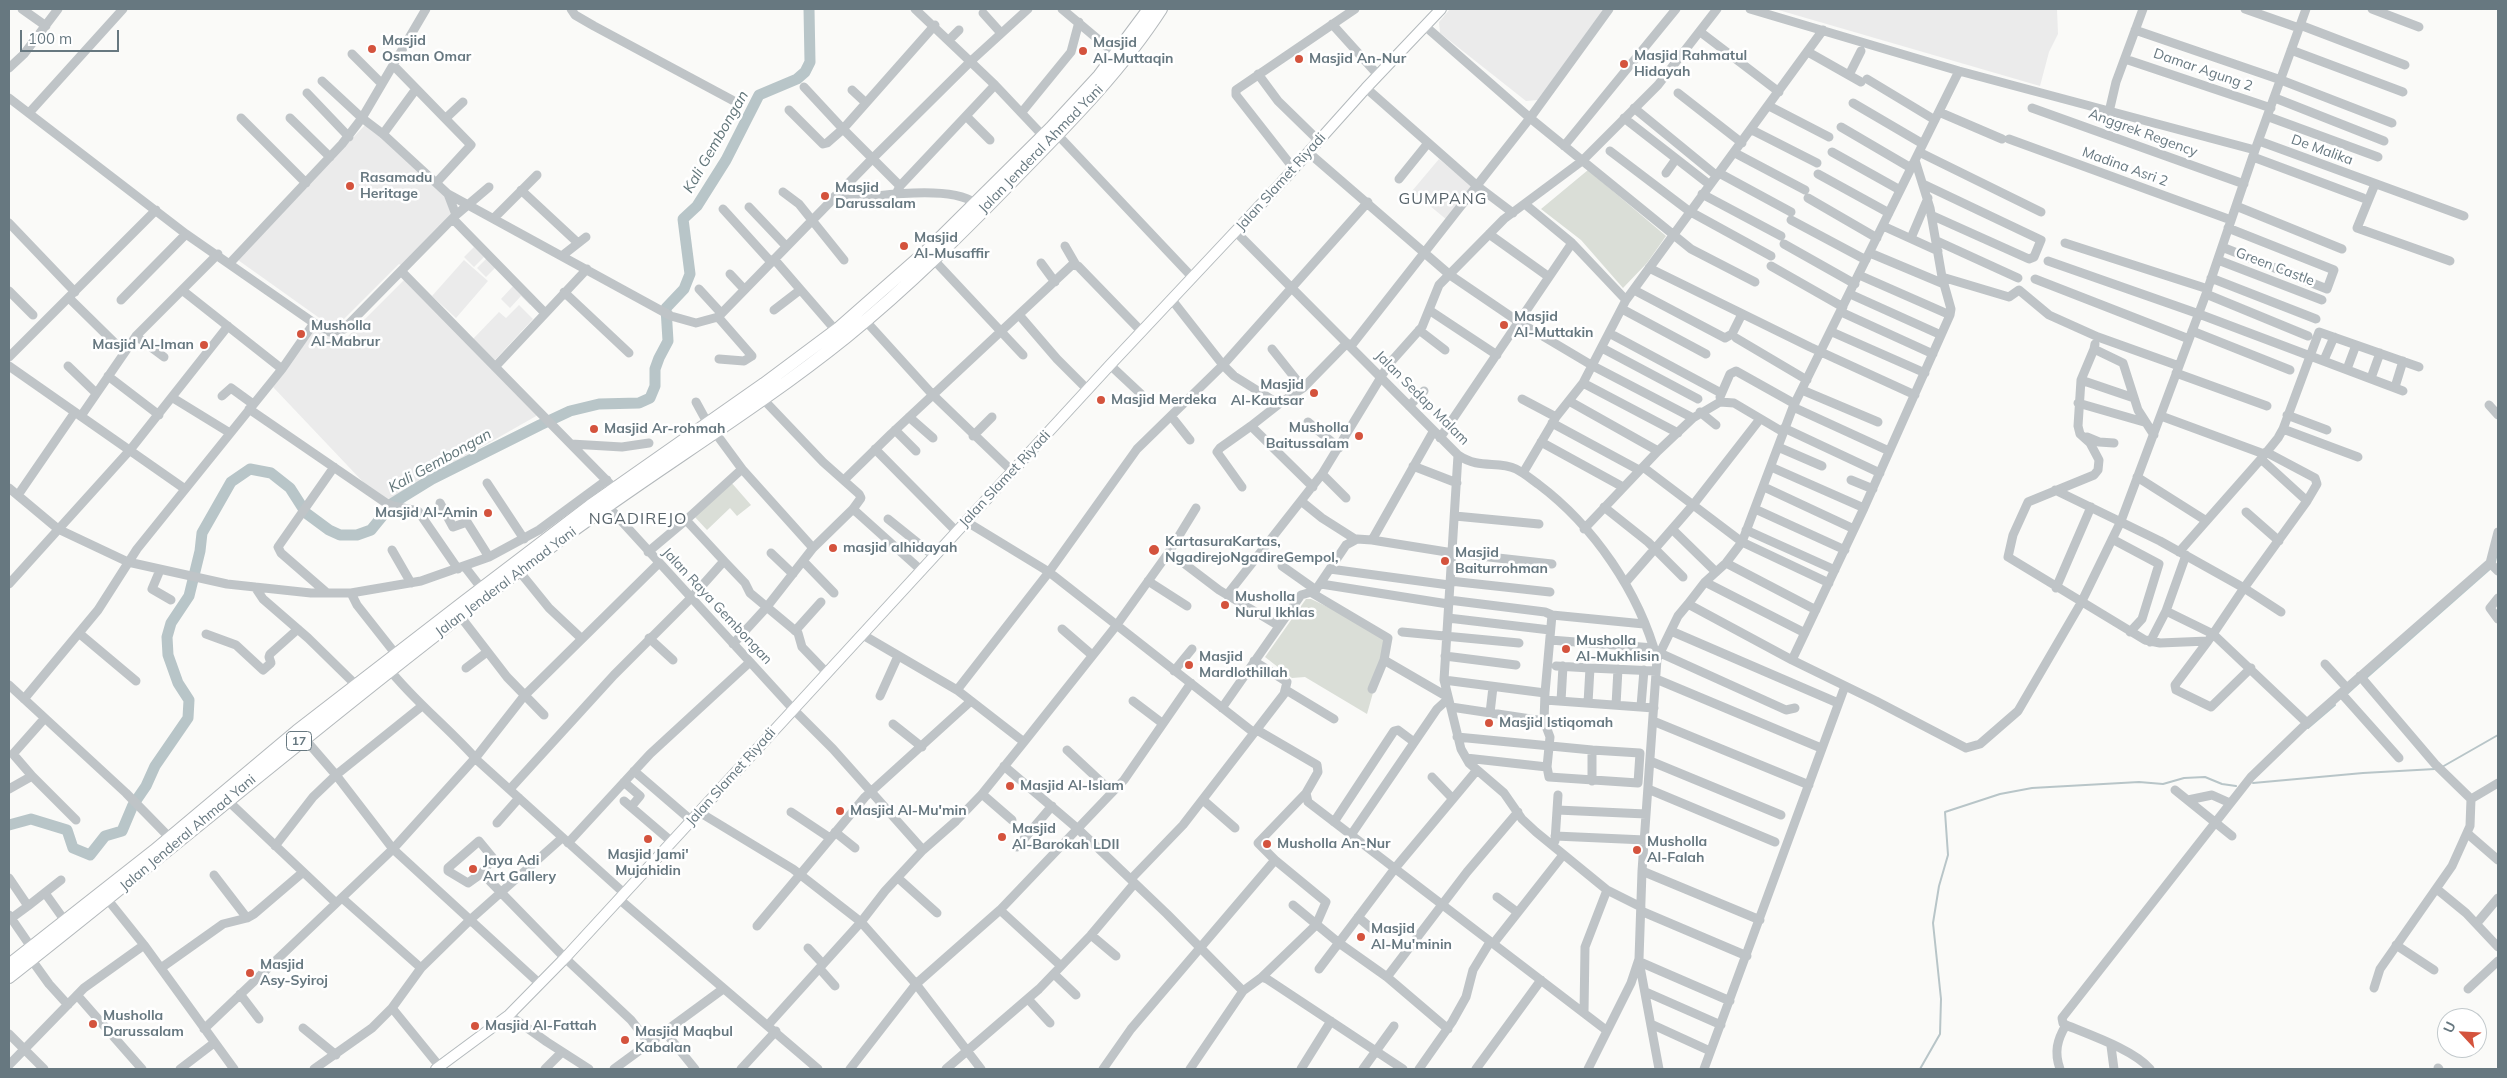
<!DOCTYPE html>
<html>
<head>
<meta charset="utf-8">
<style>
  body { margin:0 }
  #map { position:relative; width:2507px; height:1078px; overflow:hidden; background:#fafaf8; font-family:Mulish,sans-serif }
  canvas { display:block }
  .frame { position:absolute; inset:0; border:10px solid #677880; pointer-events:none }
  .north { position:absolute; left:2437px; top:1008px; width:50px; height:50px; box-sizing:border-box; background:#fff; border:1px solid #c2c9cc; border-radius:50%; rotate:295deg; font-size:14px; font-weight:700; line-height:20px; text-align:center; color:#677880 }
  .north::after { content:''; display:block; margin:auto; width:18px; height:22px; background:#d4533d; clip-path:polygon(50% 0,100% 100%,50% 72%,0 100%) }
  .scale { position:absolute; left:20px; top:30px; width:99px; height:22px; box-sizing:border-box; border:2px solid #677880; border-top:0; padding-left:6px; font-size:15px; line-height:18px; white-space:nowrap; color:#677880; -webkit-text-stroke:4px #fff; paint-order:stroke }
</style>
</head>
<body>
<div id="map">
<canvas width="2507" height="1078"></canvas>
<div class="frame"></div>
<div class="north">U</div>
<div class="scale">100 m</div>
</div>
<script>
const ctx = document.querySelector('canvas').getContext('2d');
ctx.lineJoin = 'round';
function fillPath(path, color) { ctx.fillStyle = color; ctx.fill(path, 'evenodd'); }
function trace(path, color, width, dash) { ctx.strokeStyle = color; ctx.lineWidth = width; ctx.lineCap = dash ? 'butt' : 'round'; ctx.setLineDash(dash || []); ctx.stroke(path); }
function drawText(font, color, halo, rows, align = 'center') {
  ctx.font = font + ' Mulish,sans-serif'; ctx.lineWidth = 5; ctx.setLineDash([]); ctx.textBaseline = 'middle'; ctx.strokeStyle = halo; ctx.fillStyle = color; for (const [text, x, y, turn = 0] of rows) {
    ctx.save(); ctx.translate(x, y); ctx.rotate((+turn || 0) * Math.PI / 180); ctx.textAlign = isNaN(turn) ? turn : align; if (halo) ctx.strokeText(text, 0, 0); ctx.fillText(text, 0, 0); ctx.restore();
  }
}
fillPath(new Path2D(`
  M1450,9H1604L1538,100L1526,101L1440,33L1439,22Z
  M1775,9H2057L2058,34L2049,52L2040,86Z
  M366,124L451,197L453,216L404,267L399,264L339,324L325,322L238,260Z
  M1439,159L1474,188L1447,220L1412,191Z
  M474,247L484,257L474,267L464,257Z
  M487,258L496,267L486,277L477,268Z
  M464,260L488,281L456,318L432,296Z
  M406,278L538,415L383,503L273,387L316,328L347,337Z
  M514,285L532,302L530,305L521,296L510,308L501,299Z
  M519,305L533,319L494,361L472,340L499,312L506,318Z`), '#ebebeb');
fillPath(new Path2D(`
  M1588,170L1666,236L1647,263L1623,288L1581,240L1541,209Z
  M730,481L751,505L737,516L730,508L707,530L693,515Z
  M1306,599H1311L1389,636L1367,714L1305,677L1292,678L1265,657Z`), '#daded7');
trace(new Path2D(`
  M2495,562L2498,549
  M2365,679L2491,568
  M2348,693L2359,683
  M2308,728L2335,705
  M2442,767L2498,735
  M2253,783L2363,773L2435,769
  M1920,1069L1940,1034L1941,999L1933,923L1939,886L1948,855L1945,812L2000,794L2032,788L2139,782L2163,784L2184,778L2205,777L2222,784L2236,786`), '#b8c5c8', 2);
trace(new Path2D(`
  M9,825L31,819L67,830L73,848L90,855L105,836L122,831L133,805L146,786L155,766L188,718L189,700L178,683L168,655L167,637L171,623L189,596L200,551L202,533L231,482L250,469L271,473L290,488L306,513L329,530L340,535H357L371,530L393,503L432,479L540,425L570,411L599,404L639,403L650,398L655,386V369L659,358L668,341L666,308L684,289L690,274L683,219L697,206L726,160L759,95L797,79L805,72L810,62L809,9`), '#b8c5c8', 11);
const major = new Path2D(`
  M436,1069L509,1015L565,958L1110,365L1280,184L1366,88L1441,9`);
const highway = new Path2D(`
  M9,965L154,851L297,731L464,602L590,506L764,384L839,328L930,248L1051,128L1099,76L1149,9
  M9,977C192,833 369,682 556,543C651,472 754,411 846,337C909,286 967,228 1023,170C1072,120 1123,68 1161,9`);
trace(major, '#b3b9bc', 12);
trace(highway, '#b3b8bb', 14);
trace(new Path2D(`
  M22,9L46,26
  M426,9L362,118L383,134L448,194L671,316L696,323L718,317L872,159L971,61L1028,9
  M571,9L575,15L594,26L732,100
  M915,9L995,85L1046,139
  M1062,9L1119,57
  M1750,9L1959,71L2255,150L2306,9
  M2245,9L2299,28
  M2372,9L2419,27
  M983,13L1001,33
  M1332,24L1378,75
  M2300,25L2405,65
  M1425,26L1530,118L1609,9
  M2135,30L2281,80L2392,123
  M1703,34L1779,92
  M949,40L959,30
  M2291,50L2403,92
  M1808,52L1861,82
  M352,54L381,83
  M2125,59L2271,108
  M393,65L471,145L437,182
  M9,68L24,54L58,9
  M1258,74L1278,101L1319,141
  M1849,75L1861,51
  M1867,79L1935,120
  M1366,88L1476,185L1513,213
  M852,90L866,103
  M307,93L349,137
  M1678,93L1742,143
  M9,98L186,234L314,323L330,332L344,329L456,215L489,187
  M2275,98L2384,141
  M1853,103L1923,144
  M1769,106L1829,137
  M1634,108L1717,176
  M2032,108L2244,184
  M789,110L823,144L827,143L843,129L804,87
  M1022,112L1071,52L1079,22
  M1939,112L2002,139
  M2109,112L2116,82L2143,9
  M29,113L123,9
  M966,116L990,140
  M2269,117L2378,157
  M241,118L306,183
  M290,118L330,157
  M446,118L463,102
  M1624,118L1710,185
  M1841,127L1911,168
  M1752,130L1817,163
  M1055,132L1192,277
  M383,134L416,89
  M2009,139L2231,220
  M2259,141L2464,216
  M1564,146L1676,9
  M1610,151L1689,211L1771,256
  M1832,152L1900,190
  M1919,152L2041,212
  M1309,153L1450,275L1519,322L1593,366L1693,418
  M1735,153L1805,190
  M2253,157L2363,198
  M1294,169L1236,95V90L1355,9
  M1666,173L1676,159
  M1719,173L1791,212
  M1818,174L1889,213
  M1399,179L1428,143
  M1923,184L2041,240L2034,257L2029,259L1931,215
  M2375,184L2357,228L2450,261
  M900,186L843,129L935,25
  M521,190L578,243
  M783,192L799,204L844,260
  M448,194L456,215
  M896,194L900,186L995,85
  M1702,194L1781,236
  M835,196C850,203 862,198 877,196C902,193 954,188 975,203
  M1808,198L1877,238
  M1526,205L1572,243L1626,300
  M2236,206L2342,249
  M749,207L786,246
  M723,209L771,262
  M495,217L537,175
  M453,219L545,313
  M1791,220L1866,260
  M9,223L75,292
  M1883,226L1938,251
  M1236,232L1458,455C1480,470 1497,460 1516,469C1524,473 1531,479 1538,484C1594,526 1639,592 1657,659
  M1489,234L1549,277
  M1911,238L1928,198
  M1937,241L2018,278
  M2065,243L2208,289
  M1784,244L1855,284
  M1065,246L1076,265
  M2222,247L2327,289L2334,270L2228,228
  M1870,253L1944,284
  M563,255L586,237
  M774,259L838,333
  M933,259L1023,355
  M2218,260L2322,300
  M2048,261L2199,314L2403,391
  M230,263L342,144L362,118L322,81
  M1041,263L1055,282
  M1771,266L1843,307
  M1649,268L1810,347L1915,395
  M401,271L610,484
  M730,274L744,289
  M1859,275L1950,315
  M1942,277L2009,297L2019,290L2049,315L2098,337L2179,366
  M2211,278L2316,319
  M2035,279L2189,339
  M699,289L721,313
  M182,290L282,369
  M1634,290L1725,338L1732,334L1742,314
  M9,291L33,315
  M564,292L629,353
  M1850,294L1941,335
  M2206,294L2308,336
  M69,298L124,352
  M121,300L186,234
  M1172,300L1223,365L1234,376L1279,404L1303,388L1347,343
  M1622,309L1706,354
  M774,310L800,290
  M1429,310L1497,355
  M1841,312L1933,354
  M1020,316L1057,359L1088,390
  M718,317L752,356L744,361L719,359
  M863,318L932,394L1013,472
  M1419,330L1445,350
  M2192,331L2290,370
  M1832,332L1925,373
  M1609,333L1721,393
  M136,336L164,357
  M1736,338L1807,380
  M2095,344L2094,349L2123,363L2138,410L2154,435
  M1351,346L1530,118L1691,249L1755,282
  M1602,348L1698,399
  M1272,349L1303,388
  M2094,349L2081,380L2078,426L2080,434L2090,443L2099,460L2098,470L2094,475L2028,502L2013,535L2008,557L2145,640L2160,643L2208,641L2213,634L2307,723
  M9,357L156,210
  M2324,360L2334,337
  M1110,365L1141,394
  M9,366L185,489
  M68,366L96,393
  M495,367L587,269
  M2347,369L2356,345
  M2176,373L2267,406
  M108,376L159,415
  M2371,378L2380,353
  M2081,380L2134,398
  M1583,383L1678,433
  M2395,387L2403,361
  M1802,390L1878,422
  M222,396L231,388L253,404
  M1720,397L1730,374L1736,371L1795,404
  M173,398L230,433
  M762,398L823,462L859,494L861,498L853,509L922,571
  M1522,399L1556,417
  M1569,401L1658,451
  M696,402L708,424
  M2078,403L2144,422
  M2489,405L2498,415
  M1409,406L1424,391
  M1793,407L1889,451
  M249,409L386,503L393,506L418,511L458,569
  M1700,412L1716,425
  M2287,415L2327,430
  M81,416L136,336L218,254
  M1171,416L1190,440
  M2161,416L2264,454
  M909,417L933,438
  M1308,422L1339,448
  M1552,423L1639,470
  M1251,426L1279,404
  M1784,428L1880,473
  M2283,429L2358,457
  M895,430L916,451
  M714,431L742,469L686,520L724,561
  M1433,432L1372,540L1453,553L1552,564
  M973,436L992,417
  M2087,437L2099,442L2114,443
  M1440,438L1572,243
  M1541,442L1623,487
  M571,444L622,447L649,443
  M1778,447L1822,466
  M875,449L957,532
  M2266,452L2315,478L2317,484L2307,501
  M1458,455L1444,680L1461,749L1469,763L1504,793L1522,819L1536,832L1607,890L1641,907
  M2261,459L2278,438L2283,429L2319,332L2419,367
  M1413,466L1457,483
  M1643,467L1742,542L1829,583
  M1771,467L1864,508
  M742,469L813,548
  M1523,473L1556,417L1583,383L1626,300L1823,30
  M1322,474L1346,498
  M2137,477L2205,520
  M844,480L891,434L1072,265L1078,266L1142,332
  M1851,480L1873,489
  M487,483L524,539
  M1242,487L1217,452L1220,448L1251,426L1313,487
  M1764,487L1854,529
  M9,488L58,529L128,562L227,584L311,593H351L421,581L489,557L539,530L607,480
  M2055,490L2160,541L2244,588L2213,634L2166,611
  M18,495L75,412
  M1301,501L1322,518L1355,539
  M604,502L793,709L833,749L923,850
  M440,503L453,527L467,522L489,557
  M1604,507L1648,542L1683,577
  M1755,509L1845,550
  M2246,512L2279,541
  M1455,516L1539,524
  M888,519L934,556
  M967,522L1049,572L1253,732
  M1584,529L1658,451L1693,418L1720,402L1734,403L1783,432
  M1672,529L1716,572
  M1746,530L1835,570
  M2112,539L2159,564L2142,619L2130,632
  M392,550L411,583
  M648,552L686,520
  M1169,552L1196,508
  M2179,552L2261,459L2307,501L2244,588L2281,612
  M771,553L793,574
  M803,561L834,593
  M1726,563L1816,610
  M2490,563L2498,571
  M1282,566L1316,590
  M465,567L482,589
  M1330,569L1449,585
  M160,570L152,589L171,600
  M519,571L549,608L582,639
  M1148,581L1187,606
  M1450,581L1550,592
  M1705,582L1805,633
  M1625,583L1693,505L1760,419
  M9,584L130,450L228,326
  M1321,584L1448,604
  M255,587L263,599L308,638L356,685
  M2056,588L2091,507
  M327,593L281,553L278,547L334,467
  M351,593L357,605L398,657
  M1312,593L1388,638L1384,660L1372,689
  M1227,595L1322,474L1389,364L1422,327L1439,285L1504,219L1582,161L1658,85L1717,9
  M2498,598L2490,608L2498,619
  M1688,604L1705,582L1726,563L1742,542L1793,407L1959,71
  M1552,615L1644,624
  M460,616L507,677L544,715
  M1448,618L1550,630
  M1062,629L1092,655
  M795,631L821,602
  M1671,631L1838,703
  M1402,632L1519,643
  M80,634L136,681
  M206,634L236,645L263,670L271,663L269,657L270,654L298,629
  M649,638L673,660
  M1550,640L1654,648
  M2208,641L2175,685L2176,690L2211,707L2251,668
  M2150,642L2166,611L2186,555
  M733,644L766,608L813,548L853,509
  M1660,653L1786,710L1795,708
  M1445,656L1516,665
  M1384,660L1446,696
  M1792,660L1864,508L1950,315L1951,309L1942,277L1930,208L1915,160
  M2325,664L2347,688
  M1556,666L1590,668L1588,703
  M388,668C415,702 450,729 478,761L624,893
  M466,668L487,652
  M1590,668L1656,671
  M1174,671L1192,649
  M2360,676L2435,764L2471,799L2470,826L2452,866L2380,969L2374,988
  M1656,679L1821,748
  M1444,680L1545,693L1552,615L1545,612L1449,600
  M9,685L126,793L169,837
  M957,690L1049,572L1137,449L1223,365L1368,202
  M1286,690L1334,719
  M2341,693L2399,758
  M880,696L898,656
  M24,699L98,610L137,549L282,369L314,323
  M1545,700L1654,708
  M1133,701L1162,723
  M1561,701L1563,666
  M1616,705L1618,669
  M1641,706L1644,670
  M1451,707L1544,721L1545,693
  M1222,708L1301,595L1315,591L1346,545L1357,539L1372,540
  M1490,713L1493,687
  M1544,721L1550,737L1547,767L1549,777L1638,783L1640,753L1592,750
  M1653,721L1809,785
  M893,724L922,747
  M1257,730L1317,765L1318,772L1306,793L1308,802L1606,1030
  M1457,737L1592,750V781
  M304,738L336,775L393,849L540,984
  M1024,742L1116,626L1169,552L1219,590L1279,626
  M1067,750L1112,792
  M1466,758L1547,767
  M1650,761L1781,815
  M1004,766L1078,829L1167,914L1243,991L1262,977L1267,979L1403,1069
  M634,771L692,821
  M32,776L76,820
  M1432,777L1453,799
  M624,782L640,796L631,807
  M9,789L32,776L13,754L44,719
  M510,789L614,675L691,598L724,561L745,583L750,593L798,633L802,647L827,673
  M1648,789L1775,842
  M2175,790L2232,836
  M982,794L1012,820
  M225,798L336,903
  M2471,799L2498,783
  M1203,800L1235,828
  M2188,800L2212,795L2230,803
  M624,801L672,842
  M1557,810L1646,814
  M699,812L793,869L861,922L916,984L981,1069
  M791,812L830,838
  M1334,822L1394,731L1398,730L1414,742
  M497,823L519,798
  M835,832L855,848
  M2468,834L2498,860
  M1351,835L1437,709L1448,699
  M1555,836L1645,840
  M1555,841L1558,795
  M568,843L650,754L750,662
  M275,846L313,797L336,775L422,706
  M1017,847L1052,806
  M1642,871L1760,920
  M482,873L493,858L479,841L448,868V871L468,883L482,873L565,958L631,1020L649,1043
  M214,875L247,918
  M9,878L28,906L9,920
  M898,878L937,913
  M1131,879L1183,825L1284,694L1287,682L1254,661
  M2438,890L2466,913L2498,947
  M45,893L65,921
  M104,895L144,945L234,1069
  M1497,897L1517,912
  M342,898L421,968
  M619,899L818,1069
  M1293,905L1339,943L1387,977L1448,1029
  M28,906L61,880
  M1000,910L1061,966
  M1641,911L1747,956
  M9,915L31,947
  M1358,917L1372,929
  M2477,923L2498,898
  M757,926L865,797L971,701
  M1091,935L1116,956
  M1493,944L1563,855
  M2396,945L2434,970
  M808,948L823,964
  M31,959L49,984L68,1005
  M1639,961L1659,1069
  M1640,962L1730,1001
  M161,968L223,924L247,918L254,914L302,873
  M820,969L835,986
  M1319,969L1396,867L1477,770
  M1054,974L1076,995
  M1262,977L1316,925L1326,902L1275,860
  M1387,977L1467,872L1518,812
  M2468,989L2498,961
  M1646,992L1721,1025
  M240,994L259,1019
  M77,995L142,1069
  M1028,999L1050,1023
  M392,1008L440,1067
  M1584,1013L1585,947L1607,890
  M509,1015L547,1042L589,1069
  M1651,1024L1710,1051
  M768,1025L861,922L885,891L923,850L956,821L982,794L1024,742L957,690L863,635
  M303,1028L336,1055
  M204,1029L393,849L477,756L524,696L659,563
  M665,1032L695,1069
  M9,1034L44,1069
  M2111,1046L2114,1069
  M9,1065L84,988L144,945
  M2438,1068L2439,1069
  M180,1069L214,1043
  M314,1069L372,1028L392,1008L421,968L471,919L562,838
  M545,1069L562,1052
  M614,1069L723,989
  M741,1069L776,1031
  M850,1069L916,984L1000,910L1124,780L1191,683
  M946,1069L1039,989L1091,935L1134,884
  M1103,1069L1131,1029L1275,860L1258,843L1305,794
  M1190,1069L1243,991
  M1301,1069L1331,1021
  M1363,1069L1394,1026
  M1419,1069L1452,1022L1466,997L1473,970L1490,942
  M1476,1069L1541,980
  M1588,1069L1631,983L1639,959L1642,871L1657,659L1678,616L1688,604L1792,660L1876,701L1966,748L1980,744L2018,711L2081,603L2121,521L2206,294L2255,150
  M1704,1069L1845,686
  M2060,1069C2054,1052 2057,1040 2066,1025
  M2150,1069C2134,1050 2090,1035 2066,1025L2063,1023L2062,1018L2251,777L2307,723L2490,563L2498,532`), '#bfc4c7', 9);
trace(major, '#fff', 10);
trace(highway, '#fff', 12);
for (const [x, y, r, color] of [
  [372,49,5,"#d4533d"],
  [1083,51,5,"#d4533d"],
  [1299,59,5,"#d4533d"],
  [1624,64,5,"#d4533d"],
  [350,186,5,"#d4533d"],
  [825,196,5,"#d4533d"],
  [904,246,5,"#d4533d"],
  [1504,325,5,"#d4533d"],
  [301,334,5,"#d4533d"],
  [204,345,5,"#d4533d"],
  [1314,393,5,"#d4533d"],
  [1101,400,5,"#d4533d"],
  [594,429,5,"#d4533d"],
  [1359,436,5,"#d4533d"],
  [488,513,5,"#d4533d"],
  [833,548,5,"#d4533d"],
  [1154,550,6,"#d4533d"],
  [1445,561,5,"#d4533d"],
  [1225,605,5,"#d4533d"],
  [1566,649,5,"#d4533d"],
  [1189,665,5,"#d4533d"],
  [1489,723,5,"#d4533d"],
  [1010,786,5,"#d4533d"],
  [840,811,5,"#d4533d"],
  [1002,837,5,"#d4533d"],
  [648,839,5,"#d4533d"],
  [1267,844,5,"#d4533d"],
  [1637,850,5,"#d4533d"],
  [473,869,5,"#d4533d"],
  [1361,937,5,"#d4533d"],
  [250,973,5,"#d4533d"],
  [93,1024,5,"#d4533d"],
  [475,1026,5,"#d4533d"],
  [625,1040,5,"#d4533d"]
]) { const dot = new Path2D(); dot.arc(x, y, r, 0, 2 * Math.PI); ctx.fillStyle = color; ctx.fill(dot); trace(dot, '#fff', 2); }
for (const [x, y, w] of [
  [299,741,25]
]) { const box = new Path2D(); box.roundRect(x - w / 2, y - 9.5, w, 19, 4); ctx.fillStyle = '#fff'; ctx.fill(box); trace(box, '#677880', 1); }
drawText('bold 12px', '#677880', null, [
  ["17",299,741]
]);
drawText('bold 14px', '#677880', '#fff', [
  ["Masjid",382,41],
  ["Osman Omar",382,57],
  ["Masjid",1093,43],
  ["Al-Muttaqin",1093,59],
  ["Masjid Rahmatul",1634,56],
  ["Hidayah",1634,72],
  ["Masjid An-Nur",1309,59],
  ["Rasamadu",360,178],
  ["Heritage",360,194],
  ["Masjid",835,188],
  ["Darussalam",835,204],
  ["Masjid",914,238],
  ["Al-Musaffir",914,254],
  ["Masjid",1514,317],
  ["Al-Muttakin",1514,333],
  ["Musholla",311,326],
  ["Al-Mabrur",311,342],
  ["Masjid Al-Iman",194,345,"right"],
  ["Masjid",1304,385,"right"],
  ["Al-Kautsar",1304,401,"right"],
  ["Masjid Merdeka",1111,400],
  ["Musholla",1349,428,"right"],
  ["Baitussalam",1349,444,"right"],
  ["Masjid Ar-rohmah",604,429],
  ["Masjid Al-Amin",478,513,"right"],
  ["KartasuraKartas,",1165,542],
  ["NgadirejoNgadireGempol,",1165,558],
  ["masjid alhidayah",843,548],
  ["Masjid",1455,553],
  ["Baiturrohman",1455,569],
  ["Musholla",1235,597],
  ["Nurul Ikhlas",1235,613],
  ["Musholla",1576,641],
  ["Al-Mukhlisin",1576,657],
  ["Masjid",1199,657],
  ["Mardlothillah",1199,673],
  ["Masjid Istiqomah",1499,723],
  ["Masjid Al-Islam",1020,786],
  ["Masjid Al-Mu'min",850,811],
  ["Masjid",1012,829],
  ["Al-Barokah LDII",1012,845],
  ["Musholla",1647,842],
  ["Al-Falah",1647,858],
  ["Musholla An-Nur",1277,844],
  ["Masjid Jami'",648,855,"center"],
  ["Mujahidin",648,871,"center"],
  ["Jaya Adi",483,861],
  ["Art Gallery",483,877],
  ["Masjid",1371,929],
  ["Al-Mu'minin",1371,945],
  ["Masjid",260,965],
  ["Asy-Syiroj",260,981],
  ["Musholla",103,1016],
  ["Darussalam",103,1032],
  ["Masjid Al-Fattah",485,1026],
  ["Masjid Maqbul",635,1032],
  ["Kabalan",635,1048]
], 'left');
drawText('14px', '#677880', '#fff', [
  ["Damar Agung 2",2203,70,19],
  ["Anggrek Regency",2143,133,20],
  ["Jalan Jenderal Ahmad Yani",1041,149,-46],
  ["De Malika",2322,150,20],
  ["Madina Asri 2",2125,167,20],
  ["Jalan Slamet Riyadi",1281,182,-48],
  ["Green Castle",2275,267,21],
  ["Jalan Sedap Malam",1422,398,45],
  ["Jalan Slamet Riyadi",1005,479,-47],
  ["Jalan Jenderal Ahmad Yani",506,582,-37],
  ["Jalan Raya Gembongan",717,606,47],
  ["Jalan Slamet Riyadi",731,777,-48],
  ["Jalan Jenderal Ahmad Yani",188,833,-40]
]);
drawText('italic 15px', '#62767a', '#fff', [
  ["Kali Gembongan",716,142,-60],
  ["Kali Gembongan",440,461,-29]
]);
ctx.letterSpacing = '1px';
drawText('16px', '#59656c', '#fff', [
  ["GUMPANG",1443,199],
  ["NGADIREJO",638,519]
]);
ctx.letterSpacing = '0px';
</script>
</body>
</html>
